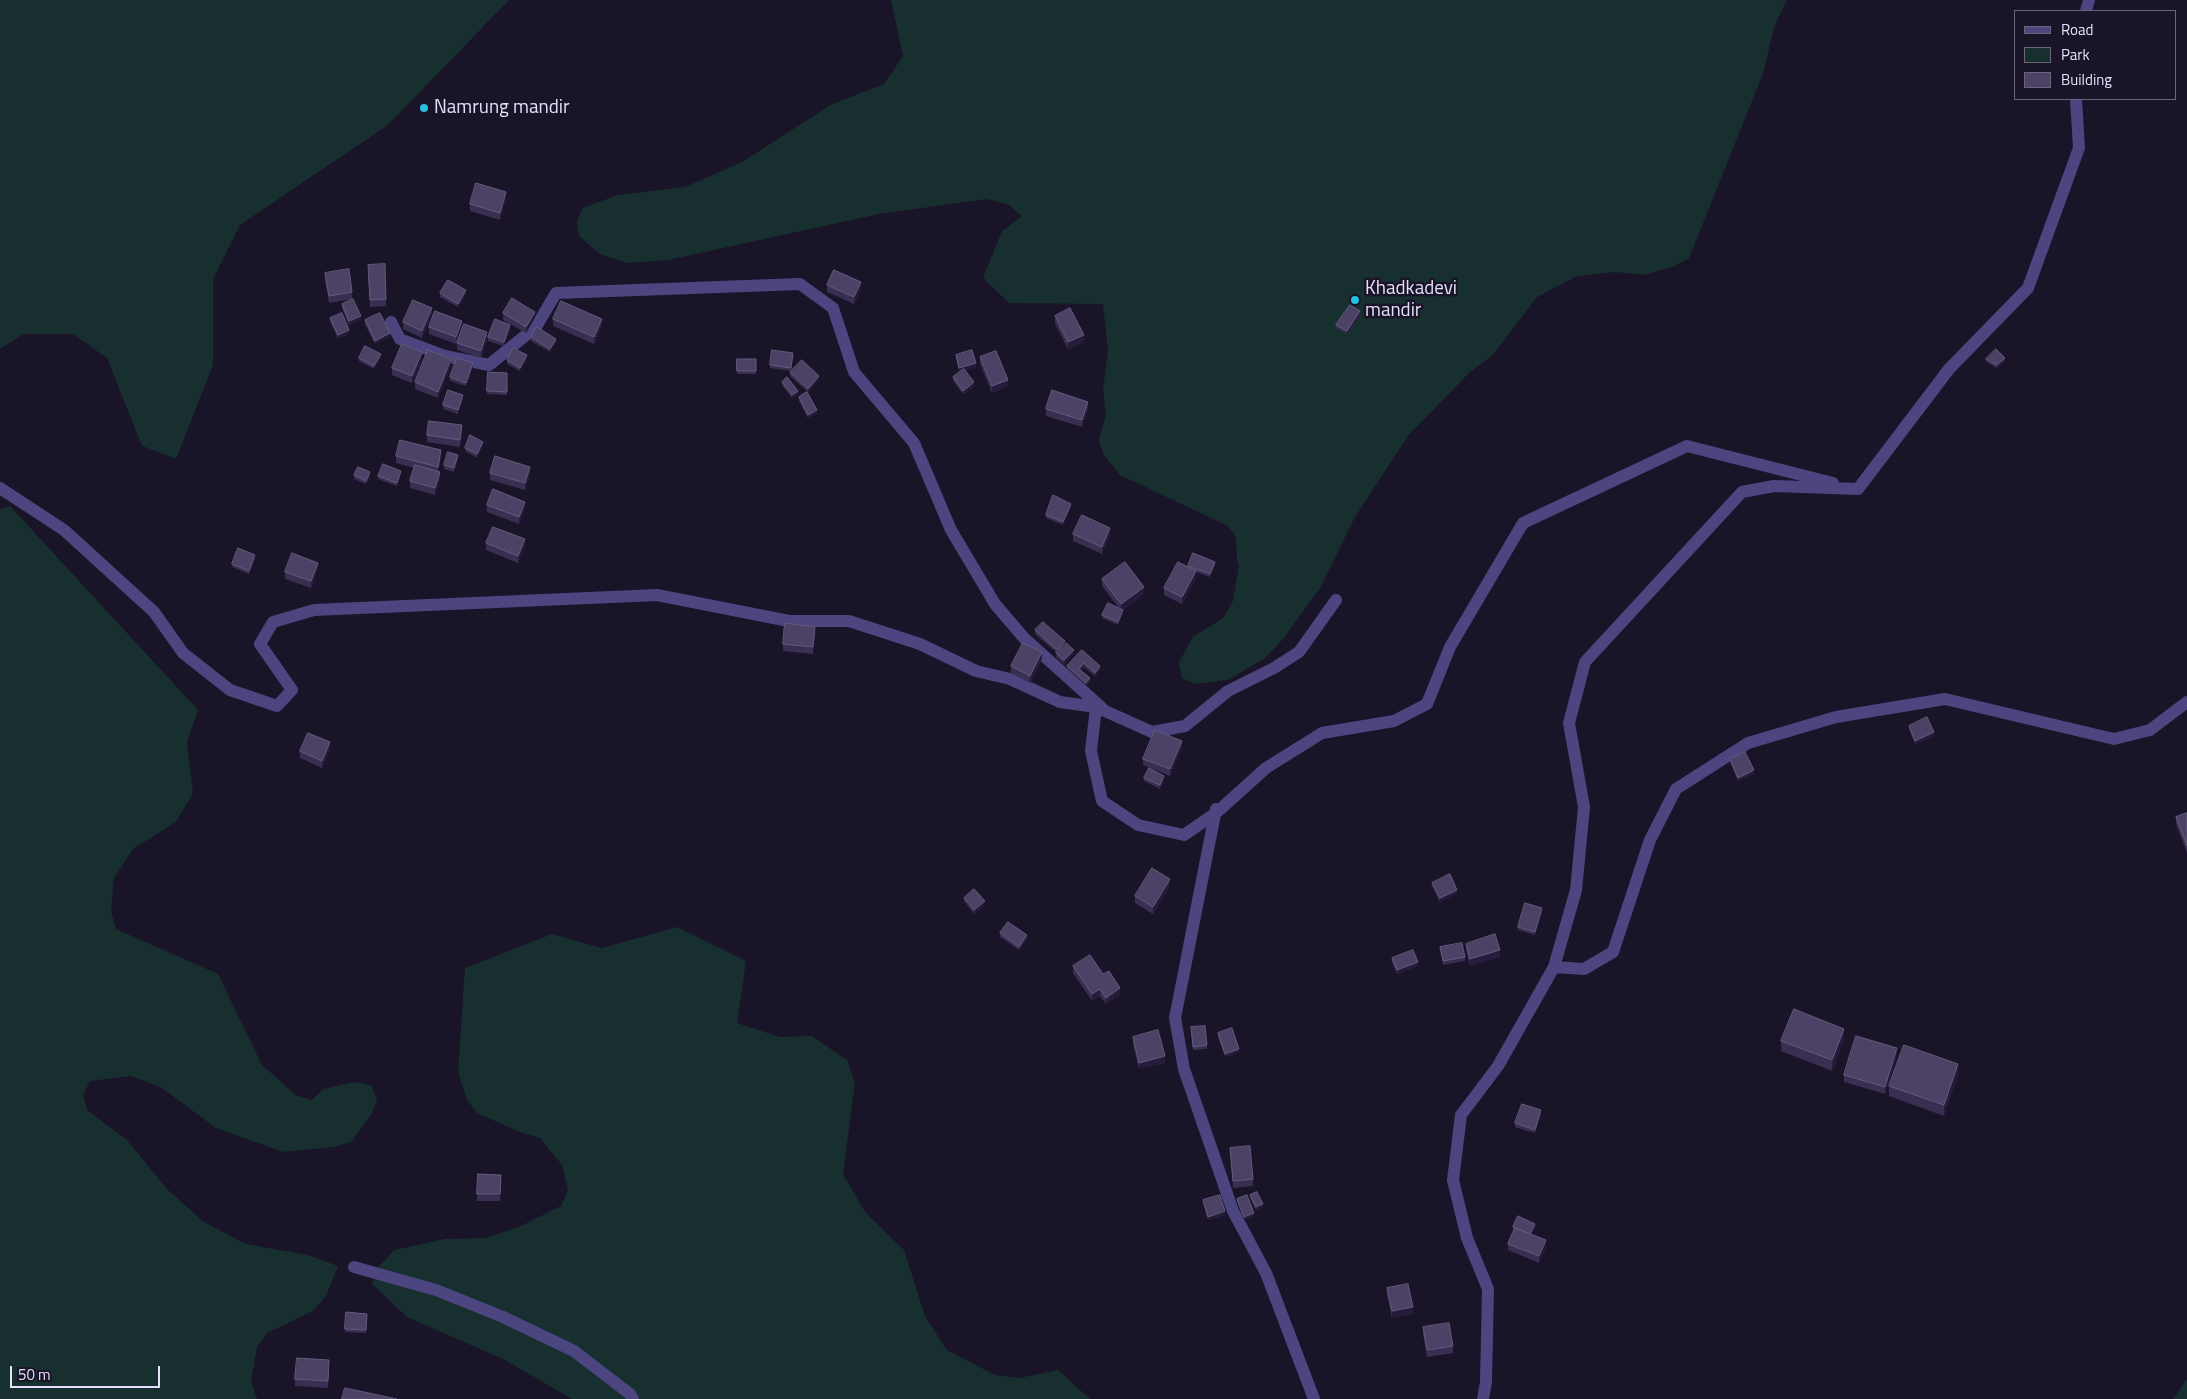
<!DOCTYPE html>
<html>
<head>
<meta charset="utf-8">
<style>
  body { margin:0 }
  #map { position:relative; width:2187px; height:1399px; overflow:hidden; background:#191427; font-family:"Titillium Web",sans-serif }
  canvas { display:block }
  .legend { position:absolute; left:2014px; top:10px; width:162px; height:90px; box-sizing:border-box; background:#191427; border:1px solid #6a657b; margin:0; padding:6px 9px; list-style:none; font-size:15px; color:#e4dffa }
  .legend li { display:flex; align-items:center; gap:10px; height:25px }
  .legend b { width:25px; border:1px solid #6a657b }
  .scale { position:absolute; left:10px; top:1366px; width:150px; height:22px; box-sizing:border-box; border:2px solid #e4dffa; border-top:0; padding-left:6px; font-size:15px; line-height:18px; white-space:nowrap; color:#e4dffa; -webkit-text-stroke:4px #191427; paint-order:stroke }
</style>
</head>
<body>
<div id="map">
<canvas width="2187" height="1399"></canvas>
<ul class="legend">
<li><b style="height:6px;background:#4c4580"></b>Road</li>
<li><b style="height:14px;background:#182f30"></b>Park</li>
<li><b style="height:14px;background:#4b4265"></b>Building</li>
</ul>
<div class="scale">50 m</div>
</div>
<script>
const ctx = document.querySelector('canvas').getContext('2d');
ctx.lineJoin = 'round';
function fillPath(path, color) { ctx.fillStyle = color; ctx.fill(path, 'evenodd'); }
function trace(path, color, width, dash) { ctx.strokeStyle = color; ctx.lineWidth = width; ctx.lineCap = dash ? 'butt' : 'round'; ctx.setLineDash(dash || []); ctx.stroke(path); }
function drawText(font, color, halo, rows, align = 'center') {
  ctx.font = font + ' "Titillium Web",sans-serif'; ctx.lineWidth = 5; ctx.setLineDash([]); ctx.textBaseline = 'middle'; ctx.strokeStyle = halo; ctx.fillStyle = color; for (const [text, x, y, turn = 0] of rows) {
    ctx.save(); ctx.translate(x, y); ctx.rotate((+turn || 0) * Math.PI / 180); ctx.textAlign = isNaN(turn) ? turn : align; if (halo) ctx.strokeText(text, 0, 0); ctx.fillText(text, 0, 0); ctx.restore();
  }
}
fillPath(new Path2D(`
  M0,0H509L388,125L240,225L213,279V365L176,459L142,446L107,358L73,334H23L0,349Z
  M891,0H1787L1774,27L1764,71L1689,258L1673,267L1643,275L1616,272L1577,276L1537,297L1493,355L1470,372L1408,436L1355,517L1320,588L1283,639L1265,658L1228,680L1195,684L1182,678L1179,662L1193,637L1223,618L1233,601L1239,565L1237,561L1236,537L1228,526L1120,475L1103,454L1099,440L1106,414L1103,390L1108,349L1103,304L1009,303L983,278L1002,231L1022,216L1009,205L987,199L879,214L668,260L627,263L600,254L579,236L577,221L583,208L618,195L685,187L742,162L832,104L884,84L903,56Z
  M10,506L198,710L187,742L193,793L176,822L133,849L114,878L111,911L116,929L218,974L262,1065L297,1096L312,1100L323,1089L354,1082L371,1085L377,1100L371,1115L351,1142L333,1147L283,1152L216,1128L162,1088L131,1076L90,1081L83,1095L87,1110L126,1139L168,1190L204,1222L246,1244L308,1255L338,1266L326,1296L313,1311L267,1333L257,1347L251,1381L257,1399H0V509Z
  M677,927L746,961L737,1023L780,1037L812,1036L847,1060L855,1083L843,1174L865,1212L904,1250L925,1316L947,1350L995,1375L1019,1378L1058,1370L1090,1399H572L505,1360L407,1317L372,1284L377,1269L394,1250L445,1239L485,1238L519,1227L561,1206L568,1190L562,1165L540,1138L522,1133L477,1113L467,1100L458,1072L465,968L552,934L602,948Z
  M2187,1379V1399H2173Z`), '#182f30');
trace(new Path2D(`
  M2086,11L2089,0
  M2076,99L2079,148L2028,288L1949,369L1858,489L1774,486L1742,492L1585,662L1569,723L1584,807L1576,890L1554,967L1584,969L1613,952L1650,840L1676,789L1748,743L1836,717L1945,699L2114,739L2150,730L2187,702
  M391,322L400,339L445,356L489,365L536,327L556,293L800,284L833,308L854,372L914,443L951,530L995,604L1024,638L1102,708
  M0,488L64,530L154,612L183,653L230,690L277,706L292,690L260,644L273,622L314,610L657,595L789,621H849L920,644L976,671L1010,679L1060,702L1096,707L1152,732L1185,726L1228,691L1274,668L1299,652L1336,600
  M1096,707L1091,751L1102,801L1138,825L1184,835L1216,813L1266,768L1322,733L1394,721L1427,704L1450,647L1523,523L1687,446L1833,483
  M1216,809L1175,1018L1184,1069L1233,1211L1266,1273L1314,1399
  M354,1267L436,1290L503,1317L574,1351L630,1394L633,1399
  M1483,1399L1486,1382L1488,1289L1467,1238L1453,1180L1461,1115L1498,1066L1554,967`), '#4c4580', 12);
fillPath(new Path2D(`
  M506,198L500,220L470,211V204Z
  M368,272L386,299V306L370,307Z
  M325,273L352,292V299L329,303L325,280Z
  M827,285L861,289L854,304L827,292Z
  M440,293L466,294L458,307L440,297Z
  M342,304L361,320L349,325L342,308Z
  M503,313L535,318L526,333L503,320Z
  M432,315L422,338L403,329V322Z
  M1360,315L1347,334L1336,328V325Z
  M1055,316L1084,342L1068,349L1055,323Z
  M330,318L349,334L338,339L330,321Z
  M553,319L602,326L594,344L553,326Z
  M365,320L390,337L375,344L365,324Z
  M429,327L462,328L456,344L429,334Z
  M510,328L504,346L488,341V337Z
  M531,337L556,342L550,352L531,341Z
  M487,339L481,358L457,350V343Z
  M956,355L976,367L965,370L974,386L963,394L953,381V377L962,371L959,372L956,358Z
  M381,357L374,369L359,361V358Z
  M793,357L791,371L770,368V365Z
  M980,357L1008,386L992,393L980,364Z
  M422,359L412,383L392,375V368Z
  M527,359L520,371L507,364V360Z
  M737,359H756V374H737Z
  M1986,359L2005,362L1997,368L1986,362Z
  M451,366L438,398L415,389V382Z
  M473,367L466,386L450,381V377Z
  M488,372L507,373V395L487,394Z
  M790,372L819,379L808,392L790,376Z
  M782,382L798,394L792,398L782,385Z
  M799,397L817,413L808,418L799,401Z
  M463,398L458,414L443,409V405Z
  M1046,409H1088L1082,427L1046,416Z
  M462,432L460,447L427,442V435Z
  M483,445L477,458L465,451V448Z
  M396,456L441,457L438,472L440,479L435,495L410,488V481L414,468L396,463Z
  M458,459L454,472L444,469V465Z
  M490,473L530,474L525,490L490,480Z
  M401,474L397,486L378,479V476Z
  M354,475L370,476L366,484L354,479Z
  M487,505L525,508L519,524L487,512Z
  M1071,507L1063,525L1046,518V515Z
  M1073,534L1110,535L1102,554L1073,541Z
  M486,543L525,546L518,563L486,550Z
  M255,559L249,574L232,567V564Z
  M1215,565L1210,577L1196,572V578L1182,604L1164,595V588L1188,567V566Z
  M318,569L311,588L285,579V572Z
  M1102,579L1144,594L1123,610V613L1118,625L1102,618V615L1119,608L1102,586Z
  M1035,630L1065,644L1074,653L1064,664L1056,657L1057,653L1035,634Z
  M815,633L813,654L783,651V644Z
  M1082,650L1100,670L1095,676L1084,667L1081,670L1090,682L1086,686L1067,669V666Z
  M1042,659L1030,683L1011,673V666Z
  M1909,726L1934,736L1915,744L1909,729Z
  M1182,748L1170,776L1143,765V759Z
  M330,749L322,768L300,758V751Z
  M1730,759L1754,774L1738,781L1730,762Z
  M1144,778L1164,779L1160,789L1144,781Z
  M2187,813V853L2176,824V817Z
  M1432,883L1457,893L1440,902L1432,886Z
  M1170,886L1153,914L1135,903V896Z
  M964,898L985,905L974,914L964,901Z
  M1542,912L1535,935L1518,930V927Z
  M1000,933L1027,939L1019,950L1000,937Z
  M1466,944L1500,957L1470,966L1466,950Z
  M1440,947L1465,957V961L1443,965Z
  M1392,958L1418,966L1397,974L1392,962Z
  M1073,966L1103,974L1120,995L1106,1004L1100,996L1092,1001L1073,973Z
  M1191,1027L1207,1045V1049L1193,1050Z
  M1218,1033L1239,1052L1225,1057L1218,1037Z
  M1133,1037L1165,1063L1139,1069L1133,1044Z
  M1844,1039L1832,1071L1781,1051V1041Z
  M1897,1055L1885,1094L1844,1082V1075Z
  M1958,1074L1944,1116L1889,1096V1086Z
  M1541,1114L1535,1133L1515,1127V1123Z
  M1230,1148L1253,1179V1186L1233,1188Z
  M478,1174L501,1175L500,1201H477Z
  M1250,1195L1263,1207L1256,1210L1250,1198Z
  M1237,1199L1254,1216L1244,1220L1237,1202Z
  M1203,1200L1225,1215L1208,1220L1203,1203Z
  M1513,1227L1535,1228L1532,1235L1546,1247L1539,1263L1508,1250V1244L1513,1231Z
  M1387,1288L1413,1314L1392,1318L1387,1295Z
  M346,1312L367,1314L366,1333L345,1332Z
  M1423,1327L1453,1346V1353L1427,1357L1423,1334Z
  M329,1367L328,1388L295,1386V1379Z`), '#392f53');
fillPath(new Path2D(`
  M506,192V198L500,220V213Z
  M861,282V289L854,304V297Z
  M466,290V294L458,307V304Z
  M432,308V315L422,338V331Z
  M1360,311V315L1347,334V331Z
  M535,312V318L526,333V327Z
  M361,316V320L349,325V321Z
  M602,319V326L594,344V337Z
  M462,321V328L456,344V337Z
  M510,325V328L504,346V342Z
  M349,330V334L338,339V335Z
  M487,332V339L481,358V351Z
  M390,333V337L375,344V341Z
  M1084,335V342L1068,349V342Z
  M556,339V342L550,352V349Z
  M422,352V359L412,383V376Z
  M381,354V357L374,369V366Z
  M527,355V359L520,371V368Z
  M2005,358V362L1997,368V365Z
  M451,359V366L438,398V392Z
  M473,363V367L466,386V383Z
  M976,363V367L959,372V368Z
  M819,376V379L808,392V389Z
  M1008,380V386L992,393V386Z
  M974,382V386L963,394V391Z
  M798,391V394L792,398V395Z
  M463,395V398L458,414V410Z
  M1088,402V409L1082,427V420Z
  M817,410V413L808,418V415Z
  M462,425V432L460,447V440Z
  M483,442V445L477,458V454Z
  M441,450V457L438,473V467Z
  M458,455V459L454,472V468Z
  M530,467V474L525,490V483Z
  M401,471V474L397,486V483Z
  M370,472V476L366,484V481Z
  M440,472V479L435,495V488Z
  M525,502V508L519,524V517Z
  M1071,504V507L1063,525V522Z
  M1110,528V535L1102,554V547Z
  M525,539V546L518,563V556Z
  M255,555V559L249,574V571Z
  M1215,562V565L1210,577V574Z
  M318,563V569L311,588V581Z
  M1196,571V578L1182,604V597Z
  M1144,587V594L1123,610V613L1118,625V622L1121,611V604Z
  M815,627V633L813,654V647Z
  M1065,641V645L1057,653V650Z
  M1074,650V653L1064,664V660Z
  M1042,652V659L1030,683V676Z
  M1084,663V667L1079,672V669Z
  M1100,666V670L1095,676V673Z
  M1090,678V682L1086,686V683Z
  M1934,732V736L1915,744V741Z
  M1182,741V748L1170,776V769Z
  M330,742V749L322,768V761Z
  M1754,770V774L1738,781V778Z
  M1164,776V779L1160,789V785Z
  M1170,879V886L1153,914V907Z
  M1457,890V893L1440,902V898Z
  M985,901V905L974,914V910Z
  M1542,908V912L1535,935V932Z
  M1027,935V939L1019,950V947Z
  M1500,950V957L1470,966V959Z
  M1418,962V966L1397,974V970Z
  M1120,988V995L1106,1004V998Z
  M1100,989V996L1092,1001V994Z
  M1844,1029V1039L1832,1071V1060Z
  M1897,1048V1055L1885,1094V1087Z
  M1239,1049V1052L1225,1057V1054Z
  M1165,1056V1063L1139,1069V1063Z
  M1958,1064V1074L1944,1116V1105Z
  M1541,1110V1114L1535,1133V1130Z
  M1263,1204V1207L1256,1210V1207Z
  M1225,1211V1215L1208,1220V1217Z
  M1254,1213V1216L1244,1220V1217Z
  M1535,1224V1228L1530,1239V1235Z
  M1546,1240V1247L1539,1263V1256Z
  M1413,1307V1314L1392,1318V1311Z`), '#241c3a');
const building = new Path2D(`
  M476,183L506,192L500,213L470,204Z
  M385,264L386,299L370,300L368,265Z
  M349,269L352,292L329,296L325,273Z
  M834,270L861,282L854,297L827,285Z
  M448,280L466,290L458,304L440,293Z
  M512,298L535,312L526,327L503,313Z
  M353,299L361,316L349,321L342,304Z
  M413,300L432,308L422,331L403,322Z
  M561,301L602,319L594,337L553,319Z
  M1350,305L1360,311L1347,331L1336,325Z
  M1070,308L1084,335L1068,342L1055,316Z
  M435,311L462,321L456,337L429,327Z
  M342,313L349,330L338,335L330,318Z
  M380,313L390,333L375,341L365,320Z
  M495,319L510,325L504,342L488,337Z
  M464,324L487,332L481,351L457,343Z
  M537,327L556,339L550,349L531,337Z
  M402,344L422,352L412,376L392,368Z
  M365,346L381,354L374,366L359,358Z
  M513,348L527,355L520,368L507,360Z
  M1996,349L2005,358L1997,365L1986,359Z
  M428,350L451,359L438,392L415,382Z
  M772,350L793,353L791,368L770,365Z
  M972,350L976,363L959,368L956,355Z
  M996,351L1008,380L992,386L980,357Z
  M457,358L473,363L466,383L450,377Z
  M737,359H756V371H737Z
  M802,360L819,376L808,389L790,372Z
  M964,369L974,382L963,391L953,377Z
  M488,372L507,373V392L487,391Z
  M787,377L798,391L792,395L782,382Z
  M448,390L463,395L458,410L443,405Z
  M1052,390L1088,402L1082,420L1046,409Z
  M807,392L817,410L808,415L799,397Z
  M429,421L462,425L460,440L427,435Z
  M470,435L483,442L477,454L465,448Z
  M400,440L441,450L438,467L396,456Z
  M448,452L458,455L454,468L444,465Z
  M495,456L530,467L525,483L490,473Z
  M383,464L401,471L397,483L378,476Z
  M415,465L440,472L435,488L410,481Z
  M358,467L370,472L366,481L354,475Z
  M493,489L525,502L519,517L487,505Z
  M1053,495L1071,504L1063,522L1046,515Z
  M1082,515L1110,528L1102,547L1073,534Z
  M493,527L525,539L518,556L486,543Z
  M238,548L255,555L249,571L232,564Z
  M292,553L318,563L311,581L285,572Z
  M1193,553L1215,562L1210,574L1188,566Z
  M1125,562L1144,587L1121,604L1102,579Z
  M1178,562L1196,571L1182,597L1164,588Z
  M1108,603L1123,610L1118,622L1102,615Z
  M1043,622L1065,641L1057,650L1035,630Z
  M785,623L815,627L813,647L783,644Z
  M1023,643L1042,652L1030,676L1011,666Z
  M1066,643L1074,650L1064,660L1056,653Z
  M1082,650L1100,666L1095,673L1084,663L1079,669L1090,678L1086,683L1067,666Z
  M1927,717L1934,732L1915,741L1909,726Z
  M1155,730L1182,741L1170,769L1143,759Z
  M308,733L330,742L322,761L300,751Z
  M1745,752L1754,770L1738,778L1730,759Z
  M1149,768L1164,776L1160,785L1144,778Z
  M2187,813V846L2176,817Z
  M1152,868L1170,879L1153,907L1135,896Z
  M1450,874L1457,890L1440,898L1432,883Z
  M974,889L985,901L974,910L964,898Z
  M1525,903L1542,908L1535,932L1518,927Z
  M1008,922L1027,935L1019,947L1000,933Z
  M1495,934L1500,950L1470,959L1466,944Z
  M1462,943L1465,957L1443,961L1440,947Z
  M1413,950L1418,962L1397,970L1392,958Z
  M1090,955L1103,974L1109,971L1120,988L1106,998L1100,989L1092,994L1073,966Z
  M1794,1009L1844,1029L1832,1060L1781,1041Z
  M1205,1026L1207,1045L1193,1047L1191,1027Z
  M1232,1028L1239,1049L1225,1054L1218,1033Z
  M1158,1030L1165,1056L1139,1063L1133,1037Z
  M1856,1036L1897,1048L1885,1087L1844,1075Z
  M1904,1045L1958,1064L1944,1105L1889,1086Z
  M1522,1104L1541,1110L1535,1130L1515,1123Z
  M1250,1146L1253,1179L1233,1181L1230,1148Z
  M478,1174L501,1175L500,1194H477Z
  M1257,1192L1263,1204L1256,1207L1250,1195Z
  M1220,1195L1225,1211L1208,1217L1203,1200Z
  M1247,1195L1254,1213L1244,1217L1237,1199Z
  M1518,1216L1535,1224L1530,1234L1513,1227Z
  M1515,1228L1546,1240L1539,1256L1508,1244Z
  M1408,1284L1413,1307L1392,1311L1387,1288Z
  M346,1312L367,1314L366,1330L345,1329Z
  M1449,1323L1453,1346L1427,1350L1423,1327Z
  M297,1358L329,1360L328,1381L295,1379Z
  M345,1388L397,1399H342Z`);
fillPath(building, '#4b4265');
trace(building, '#635b7c', 1);
for (const [x, y, r, color] of [
  [424,108,5,"#25bfe0"],
  [1355,300,5,"#25bfe0"]
]) { const dot = new Path2D(); dot.arc(x, y, r, 0, 2 * Math.PI); ctx.fillStyle = color; ctx.fill(dot); trace(dot, '#191427', 2); }
drawText('19px', '#e4dffa', '#191427', [
  ["Namrung mandir",434,108],
  ["Khadkadevi",1365,289],
  ["mandir",1365,311]
], 'left');
</script>
</body>
</html>
